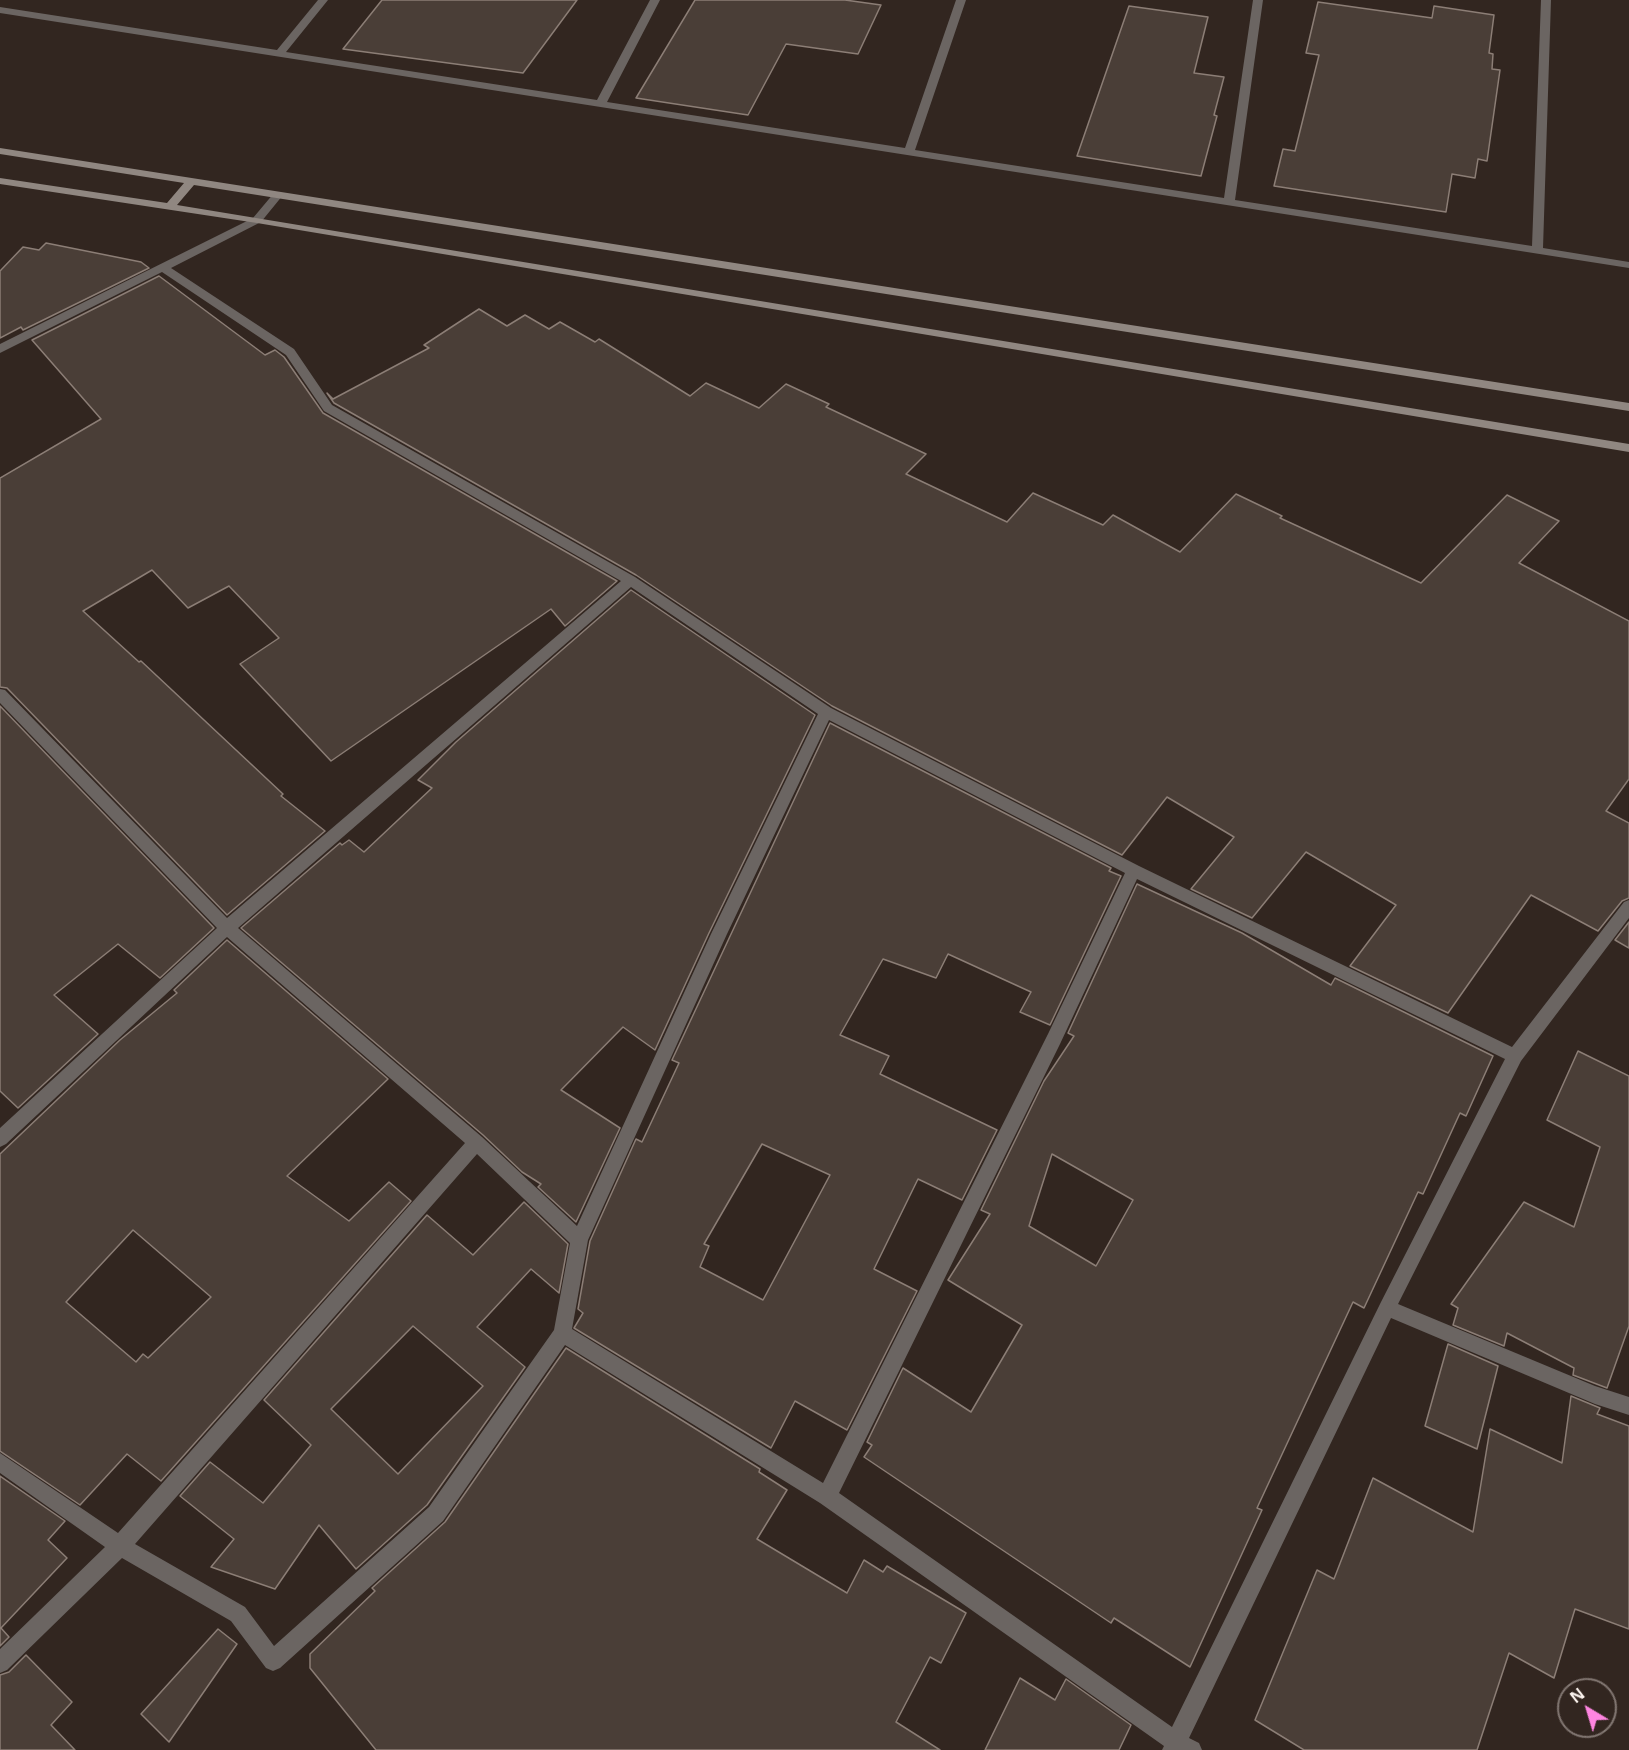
<!DOCTYPE html>
<html>
<head>
<meta charset="utf-8">
<style>
  body { margin:0 }
  #map { position:relative; width:1629px; height:1750px; overflow:hidden; background:#322620; font-family:"Noto Sans",sans-serif }
  canvas { display:block }
  .north { position:absolute; left:1557px; top:1678px; width:60px; height:60px; box-sizing:border-box; background:#322620; border:2px solid #827772; border-radius:50%; rotate:322deg; font-size:16px; font-weight:700; line-height:24px; text-align:center; color:#f9f1ec }
  .north::after { content:''; display:block; margin:auto; width:21px; height:27px; background:#fe85e0; clip-path:polygon(50% 0,100% 100%,50% 72%,0 100%) }
</style>
</head>
<body>
<div id="map">
<canvas width="1629" height="1750"></canvas>
<div class="north">N</div>
</div>
<script>
const ctx = document.querySelector('canvas').getContext('2d');
ctx.lineJoin = 'round';
function fillPath(path, color) { ctx.fillStyle = color; ctx.fill(path, 'evenodd'); }
function trace(path, color, width, dash) { ctx.strokeStyle = color; ctx.lineWidth = width; ctx.lineCap = dash ? 'butt' : 'round'; ctx.setLineDash(dash || []); ctx.stroke(path); }
const building = new Path2D(`
  M382,0H577L523,73L343,49Z
  M695,0H845L881,5L858,54L786,44L748,115L636,98Z
  M1318,2L1432,18L1434,6L1494,15L1489,53L1493,54L1492,69L1500,70L1487,161L1478,159L1475,178L1452,174L1446,212L1274,186L1283,149L1295,151L1319,55L1306,53Z
  M1129,6L1208,17L1194,73L1224,77L1214,115L1217,116L1201,176L1077,156Z
  M46,243L141,262L149,268L23,330L21,327L0,338V271L23,247L39,250Z
  M159,276L265,355L275,350L284,357L323,413L617,581L565,626L551,609L331,761L240,664L279,638L229,586L188,608L152,570L83,611L139,662L141,661L283,794L281,796L325,831L227,915L7,688L0,687V478L101,419L32,340Z
  M479,309L507,326L525,315L549,329L560,322L595,342L599,339L690,396L706,383L759,408L786,384L829,404L826,407L926,454L906,474L1007,522L1033,493L1103,525L1113,515L1180,552L1236,494L1282,516L1280,518L1421,583L1507,495L1559,521L1519,563L1629,621V779L1606,811L1629,823V898L1622,901L1598,931L1531,895L1448,1013L1350,966L1396,905L1306,852L1252,918L1191,889L1234,837L1167,797L1122,855L832,706L636,575L334,403L327,393L333,399L429,348L424,345Z
  M631,590L815,715L709,933L655,1050L623,1027L561,1090L620,1128L576,1222L538,1187L541,1184L522,1172L483,1135L241,928L340,843L342,845L349,840L364,852L432,788L418,780L456,742Z
  M0,706L214,928L160,978L118,944L54,995L98,1034L18,1108L0,1091Z
  M830,723L1111,868L1109,871L1121,876L1050,1025L1020,1012L1031,992L948,954L936,978L883,959L840,1035L889,1056L880,1074L997,1130L962,1200L918,1179L874,1269L917,1291L847,1430L795,1401L771,1448L574,1328L583,1313L578,1309L590,1241L636,1139L642,1142L679,1063L672,1060ZM762,1144L830,1175L763,1300L700,1267L709,1246L704,1244Z
  M1137,884L1242,933L1331,985L1335,978L1493,1056L1466,1116L1460,1113L1423,1194L1418,1192L1364,1308L1353,1302L1257,1508L1262,1510L1190,1667L1114,1618L1111,1623L864,1457L872,1445L867,1442L903,1368L971,1412L1022,1325L948,1280L990,1214L981,1210L1044,1081L1074,1036L1068,1033ZM1052,1154L1133,1200L1096,1266L1029,1226Z
  M1629,922V948L1615,940Z
  M227,940L388,1079L287,1176L349,1221L389,1182L411,1201L161,1481L127,1454L80,1505L0,1451V1154L120,1040L177,993L174,990ZM133,1230L211,1297L148,1358L143,1354L136,1362L66,1302Z
  M1578,1051L1629,1076V1326L1607,1388L1573,1375L1574,1368L1507,1333L1504,1346L1453,1325L1458,1308L1451,1304L1524,1202L1574,1227L1600,1147L1547,1120Z
  M524,1202L568,1244L559,1293L531,1269L477,1327L525,1367L427,1505L356,1569L319,1525L275,1589L211,1567L234,1539L180,1496L210,1462L263,1503L311,1445L264,1400L427,1215L473,1255ZM413,1326L483,1386L398,1474L331,1409Z
  M1448,1344L1498,1366L1477,1449L1425,1426Z
  M566,1348L760,1469L759,1472L787,1490L757,1539L847,1593L864,1560L883,1572L887,1566L966,1613L941,1663L930,1657L896,1722L940,1750H376L310,1668V1654L375,1591L372,1588L445,1522Z
  M1571,1396L1600,1408L1597,1414L1629,1426V1629L1575,1609L1554,1678L1509,1653L1477,1750H1304L1255,1720L1317,1570L1334,1579L1373,1478L1473,1532L1490,1429L1562,1463Z
  M0,1476L65,1521L48,1540L67,1558L1,1628L9,1637L0,1646Z
  M218,1629L237,1644L169,1742L141,1714Z
  M26,1655L72,1702L51,1725L75,1750H0V1675L9,1672Z
  M1020,1678L1055,1700L1066,1679L1131,1725L1119,1750H985Z`);
fillPath(building, '#4a3e37');
trace(building, '#8c7e76', 1.5);
fillPath(new Path2D(`
  M318,0H328L286,52L597,100L650,0H660L607,102L905,148L956,0H966L915,150L1224,198L1253,0H1263L1235,200L1532,246L1541,0H1551L1543,248L1629,262V268L0,13V7L277,50Z
  M278,192L283,195L261,222L171,268L294,349L332,405L635,577L831,708L1139,866L1512,1047L1624,902L1629,900V918L1521,1061L1398,1304L1595,1386L1629,1397V1415L1595,1404L1391,1318L1189,1738L1199,1743L1202,1750H1162L1164,1746L820,1503L565,1345L443,1521L280,1668L273,1671L266,1668L231,1621L122,1558L7,1670L0,1673V1649L105,1547L0,1473V1453L118,1533L465,1143L227,937L6,1144L0,1147V1128L217,928L0,703V689L5,690L227,918L621,581L324,411L286,355L162,272L0,353V344L253,218L274,193ZM631,587L818,714L711,934L577,1226L482,1137L238,928ZM829,720L1125,873L1048,1034L823,1483L572,1329L588,1240L727,934ZM1137,879L1505,1059L1381,1302L1172,1727L839,1493L1060,1044ZM477,1154L570,1243L554,1330L429,1507L274,1646L245,1607L135,1544Z`), '#6b6562');
fillPath(new Path2D(`
  M0,148L1629,403V411L194,185L177,205L1629,444V452L257,223L0,184V178L167,203L184,183L0,154Z`), '#908781');
</script>
</body>
</html>
